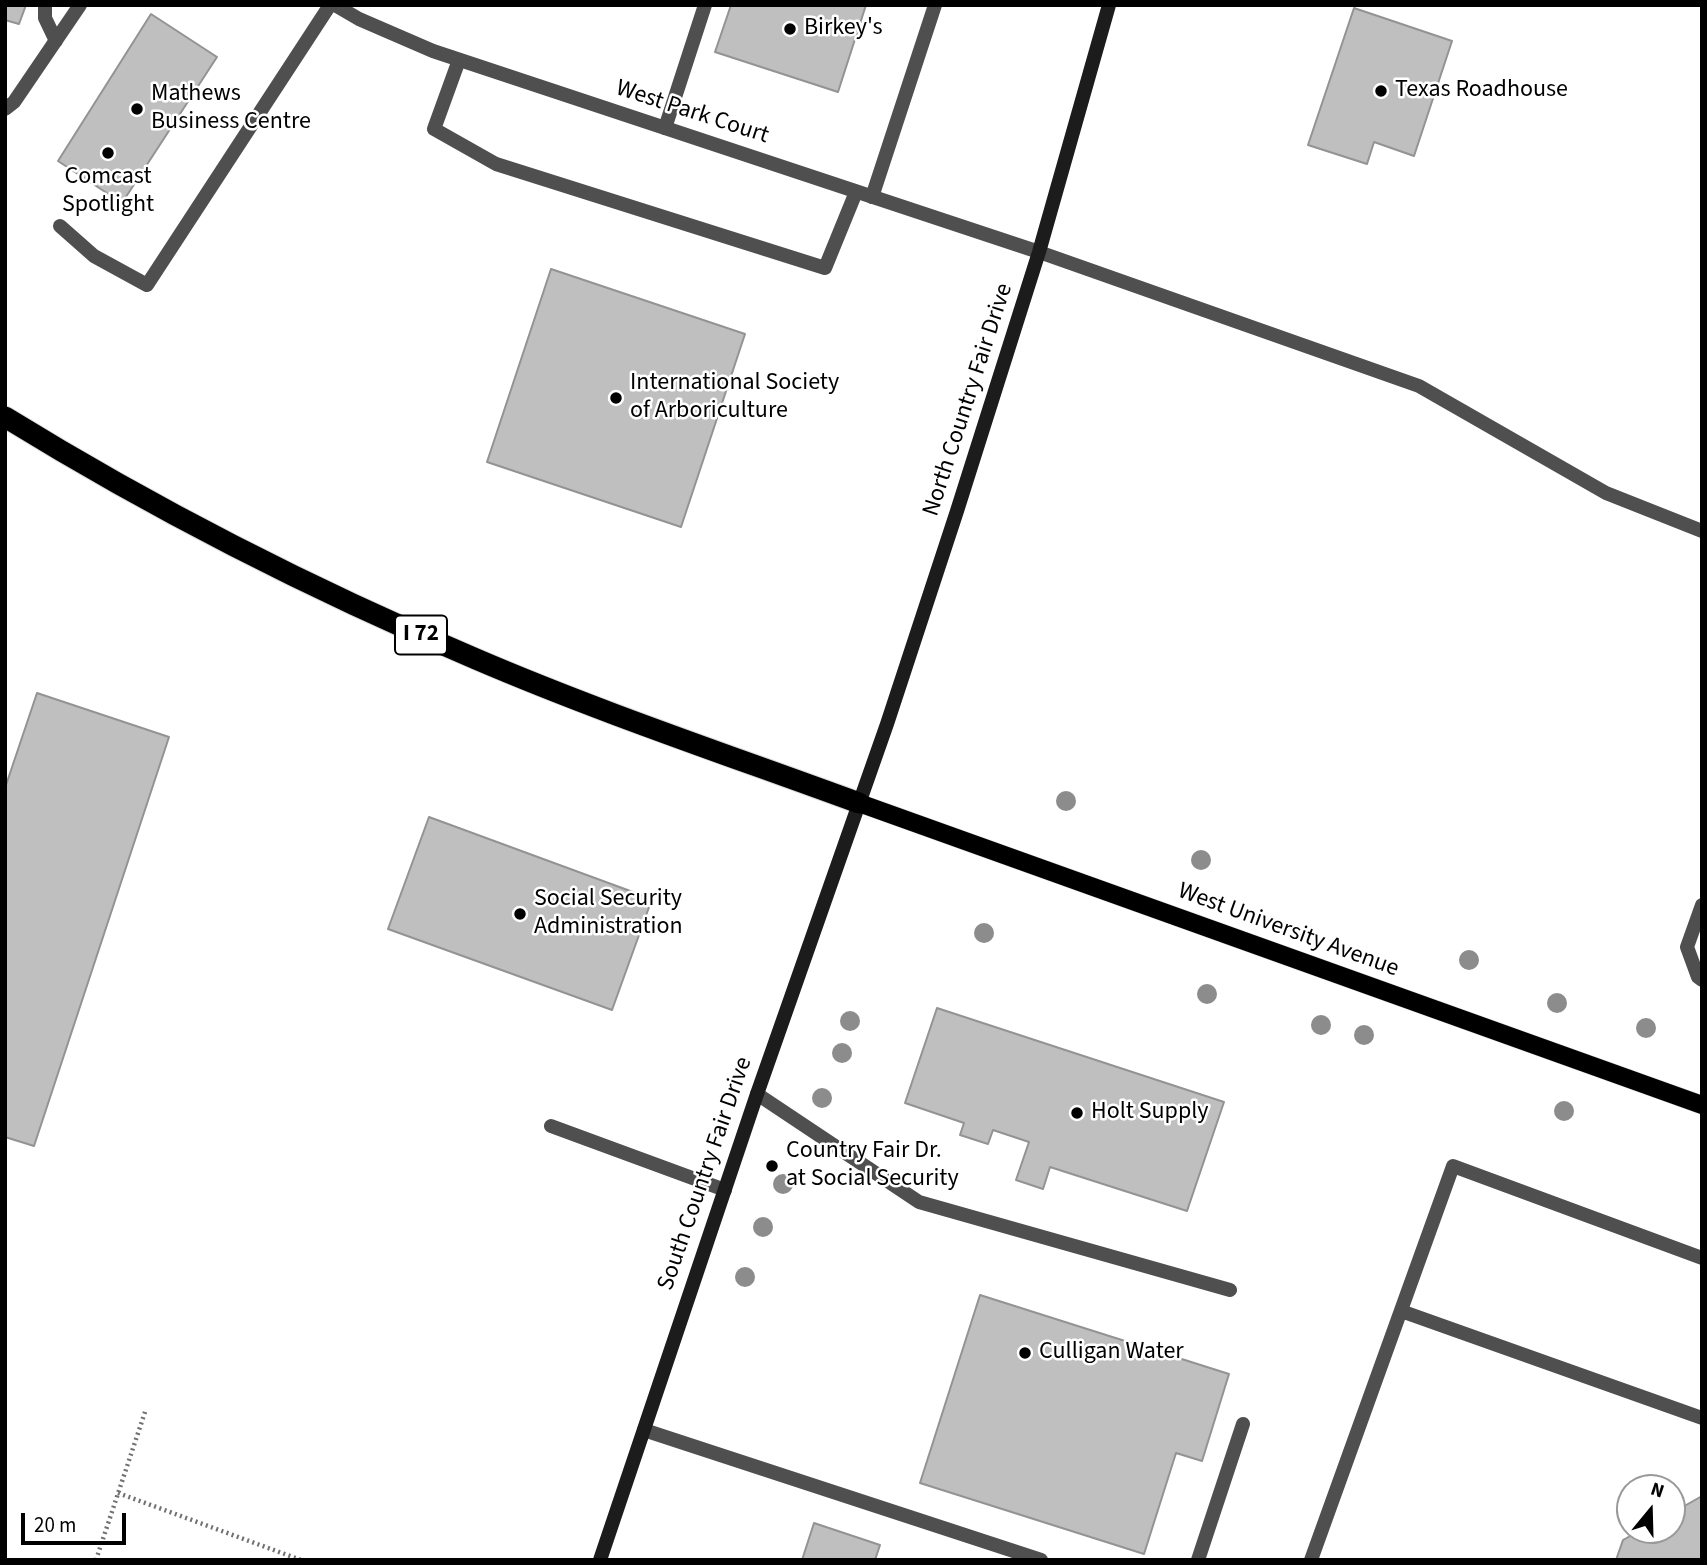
<!DOCTYPE html>
<html>
<head>
<meta charset="utf-8">
<style>
  body { margin:0 }
  #map { position:relative; width:1707px; height:1565px; overflow:hidden; background:#fff; font-family:"Source Sans 3",sans-serif }
  canvas { display:block }
  .frame { position:absolute; inset:0; border:7px solid #000; pointer-events:none }
  .north { position:absolute; left:1616px; top:1474px; width:70px; height:70px; box-sizing:border-box; background:#fff; border:2px solid #999; border-radius:50%; rotate:19deg; font-size:19px; font-weight:700; line-height:28px; text-align:center; color:#000 }
  .north::after { content:''; display:block; margin:auto; width:24px; height:32px; background:#000; clip-path:polygon(50% 0,100% 100%,50% 72%,0 100%) }
  .scale { position:absolute; left:21px; top:1513px; width:105px; height:32px; box-sizing:border-box; border:4px solid #000; border-top:0; padding-left:9px; font-size:21px; line-height:24px; white-space:nowrap; color:#000; -webkit-text-stroke:5px #fff; paint-order:stroke }
</style>
</head>
<body>
<div id="map">
<canvas width="1707" height="1565"></canvas>
<div class="frame"></div>
<div class="north">N</div>
<div class="scale">20 m</div>
</div>
<script>
const ctx = document.querySelector('canvas').getContext('2d');
ctx.lineJoin = 'round';
function fillPath(path, color) { ctx.fillStyle = color; ctx.fill(path, 'evenodd'); }
function trace(path, color, width, dash) { ctx.strokeStyle = color; ctx.lineWidth = width; ctx.lineCap = dash ? 'butt' : 'round'; ctx.setLineDash(dash || []); ctx.stroke(path); }
function drawText(font, color, halo, rows, align = 'center') {
  ctx.font = font + ' "Source Sans 3",sans-serif'; ctx.lineWidth = 5; ctx.setLineDash([]); ctx.textBaseline = 'middle'; ctx.strokeStyle = halo; ctx.fillStyle = color; for (const [text, x, y, turn = 0] of rows) {
    ctx.save(); ctx.translate(x, y); ctx.rotate((+turn || 0) * Math.PI / 180); ctx.textAlign = isNaN(turn) ? turn : align; if (halo) ctx.strokeText(text, 0, 0); ctx.fillText(text, 0, 0); ctx.restore();
  }
}
const building = new Path2D(`
  M5,5H26L19,24L5,20Z
  M731,5H866L838,92L715,52Z
  M1354,8L1452,41L1414,156L1374,142L1367,164L1308,145Z
  M151,14L217,57L122,203L58,161Z
  M551,269L745,334L681,527L487,462Z
  M37,693L169,737L34,1146L5,1137V788Z
  M429,817L652,899L612,1010L388,929Z
  M937,1008L1224,1102L1187,1211L1050,1167L1043,1189L1016,1180L1029,1142L993,1130L988,1144L960,1135L964,1123L905,1103Z
  M980,1295L1229,1374L1202,1461L1176,1453L1144,1554L920,1483Z
  M1702,1496V1560H1616L1623,1540L1641,1530H1672V1513Z
  M814,1523L880,1545L875,1560H802Z`);
fillPath(building, '#bfbfbf');
trace(building, '#939393', 2);
const primary = new Path2D(`
  M859,803L1702,1105`);
const highway = new Path2D(`
  M5,417C156,510 313,590 476,659C602,713 731,756 859,803`);
trace(primary, '#dbdbdb', 19);
trace(highway, '#dbdbdb', 23);
trace(new Path2D(`
  M118,1493L301,1560
  M96,1560L146,1409`), '#717171', 4.5, [2, 3.5]);
trace(new Path2D(`
  M45,5V18L56,41
  M459,60L434,129L496,164L825,268L856,192
  M5,109L14,102L80,5
  M665,128L705,5
  M872,197L935,5
  M60,226L94,256L147,285L330,5
  M1039,252L1419,386L1606,493L1702,531
  M1702,905L1687,947L1698,977L1702,980
  M757,1094L919,1202L1230,1290
  M551,1126L725,1190
  M1401,1311L1702,1418
  M644,1430L1041,1560
  M1198,1560L1243,1424
  M1311,1560L1453,1166L1702,1258`), '#4f4f4f', 14);
trace(new Path2D(`
  M335,5L359,19L433,51L1039,252`), '#4f4f4f', 14);
trace(new Path2D(`
  M600,1560L757,1094L887,724L957,511L1039,252L1109,5`), '#1c1c1c', 14);
trace(primary, '#000', 18);
trace(highway, '#000', 21);
ctx.fillStyle = '#8c8c8c';
for (const [x, y] of [
  [1066,801],
  [1201,860],
  [984,933],
  [1469,960],
  [1207,994],
  [1557,1003],
  [850,1021],
  [1321,1025],
  [1646,1028],
  [1364,1035],
  [842,1053],
  [822,1098],
  [1564,1111],
  [783,1184],
  [763,1227],
  [745,1277]
]) { ctx.beginPath(); ctx.arc(x, y, 10, 0, 2 * Math.PI); ctx.fill(); }
for (const [x, y, r, color] of [
  [790,29,7,"#000"],
  [1381,91,7,"#000"],
  [137,109,7,"#000"],
  [108,153,7,"#000"],
  [616,398,7,"#000"],
  [520,914,7,"#000"],
  [1077,1113,7,"#000"],
  [772,1166,7,"#000"],
  [1025,1353,7,"#000"]
]) { const dot = new Path2D(); dot.arc(x, y, r, 0, 2 * Math.PI); ctx.fillStyle = color; ctx.fill(dot); trace(dot, '#fff', 2.5); }
for (const [x, y, w] of [
  [421,635,52]
]) { const box = new Path2D(); box.roundRect(x - w / 2, y - 19.5, w, 39, 5); ctx.fillStyle = '#fff'; ctx.fill(box); trace(box, '#000', 2); }
drawText('bold 23px', '#000', null, [
  ["I 72",421,635]
]);
drawText('24px', '#000', '#fff', [
  ["Birkey's",804,29],
  ["Texas Roadhouse",1395,91],
  ["Mathews",151,95],
  ["Business Centre",151,123],
  ["Comcast",108,178,"center"],
  ["Spotlight",108,206,"center"],
  ["International Society",630,384],
  ["of Arboriculture",630,412],
  ["Social Security",534,900],
  ["Administration",534,928],
  ["Holt Supply",1091,1113],
  ["Country Fair Dr.",786,1152],
  ["at Social Security",786,1180],
  ["Culligan Water",1039,1353]
], 'left');
drawText('24px', '#000', '#fff', [
  ["West Park Court",692,113,18],
  ["North Country Fair Drive",969,400,-72],
  ["West University Avenue",1288,931,20],
  ["South Country Fair Drive",706,1174,-71]
]);
</script>
</body>
</html>
